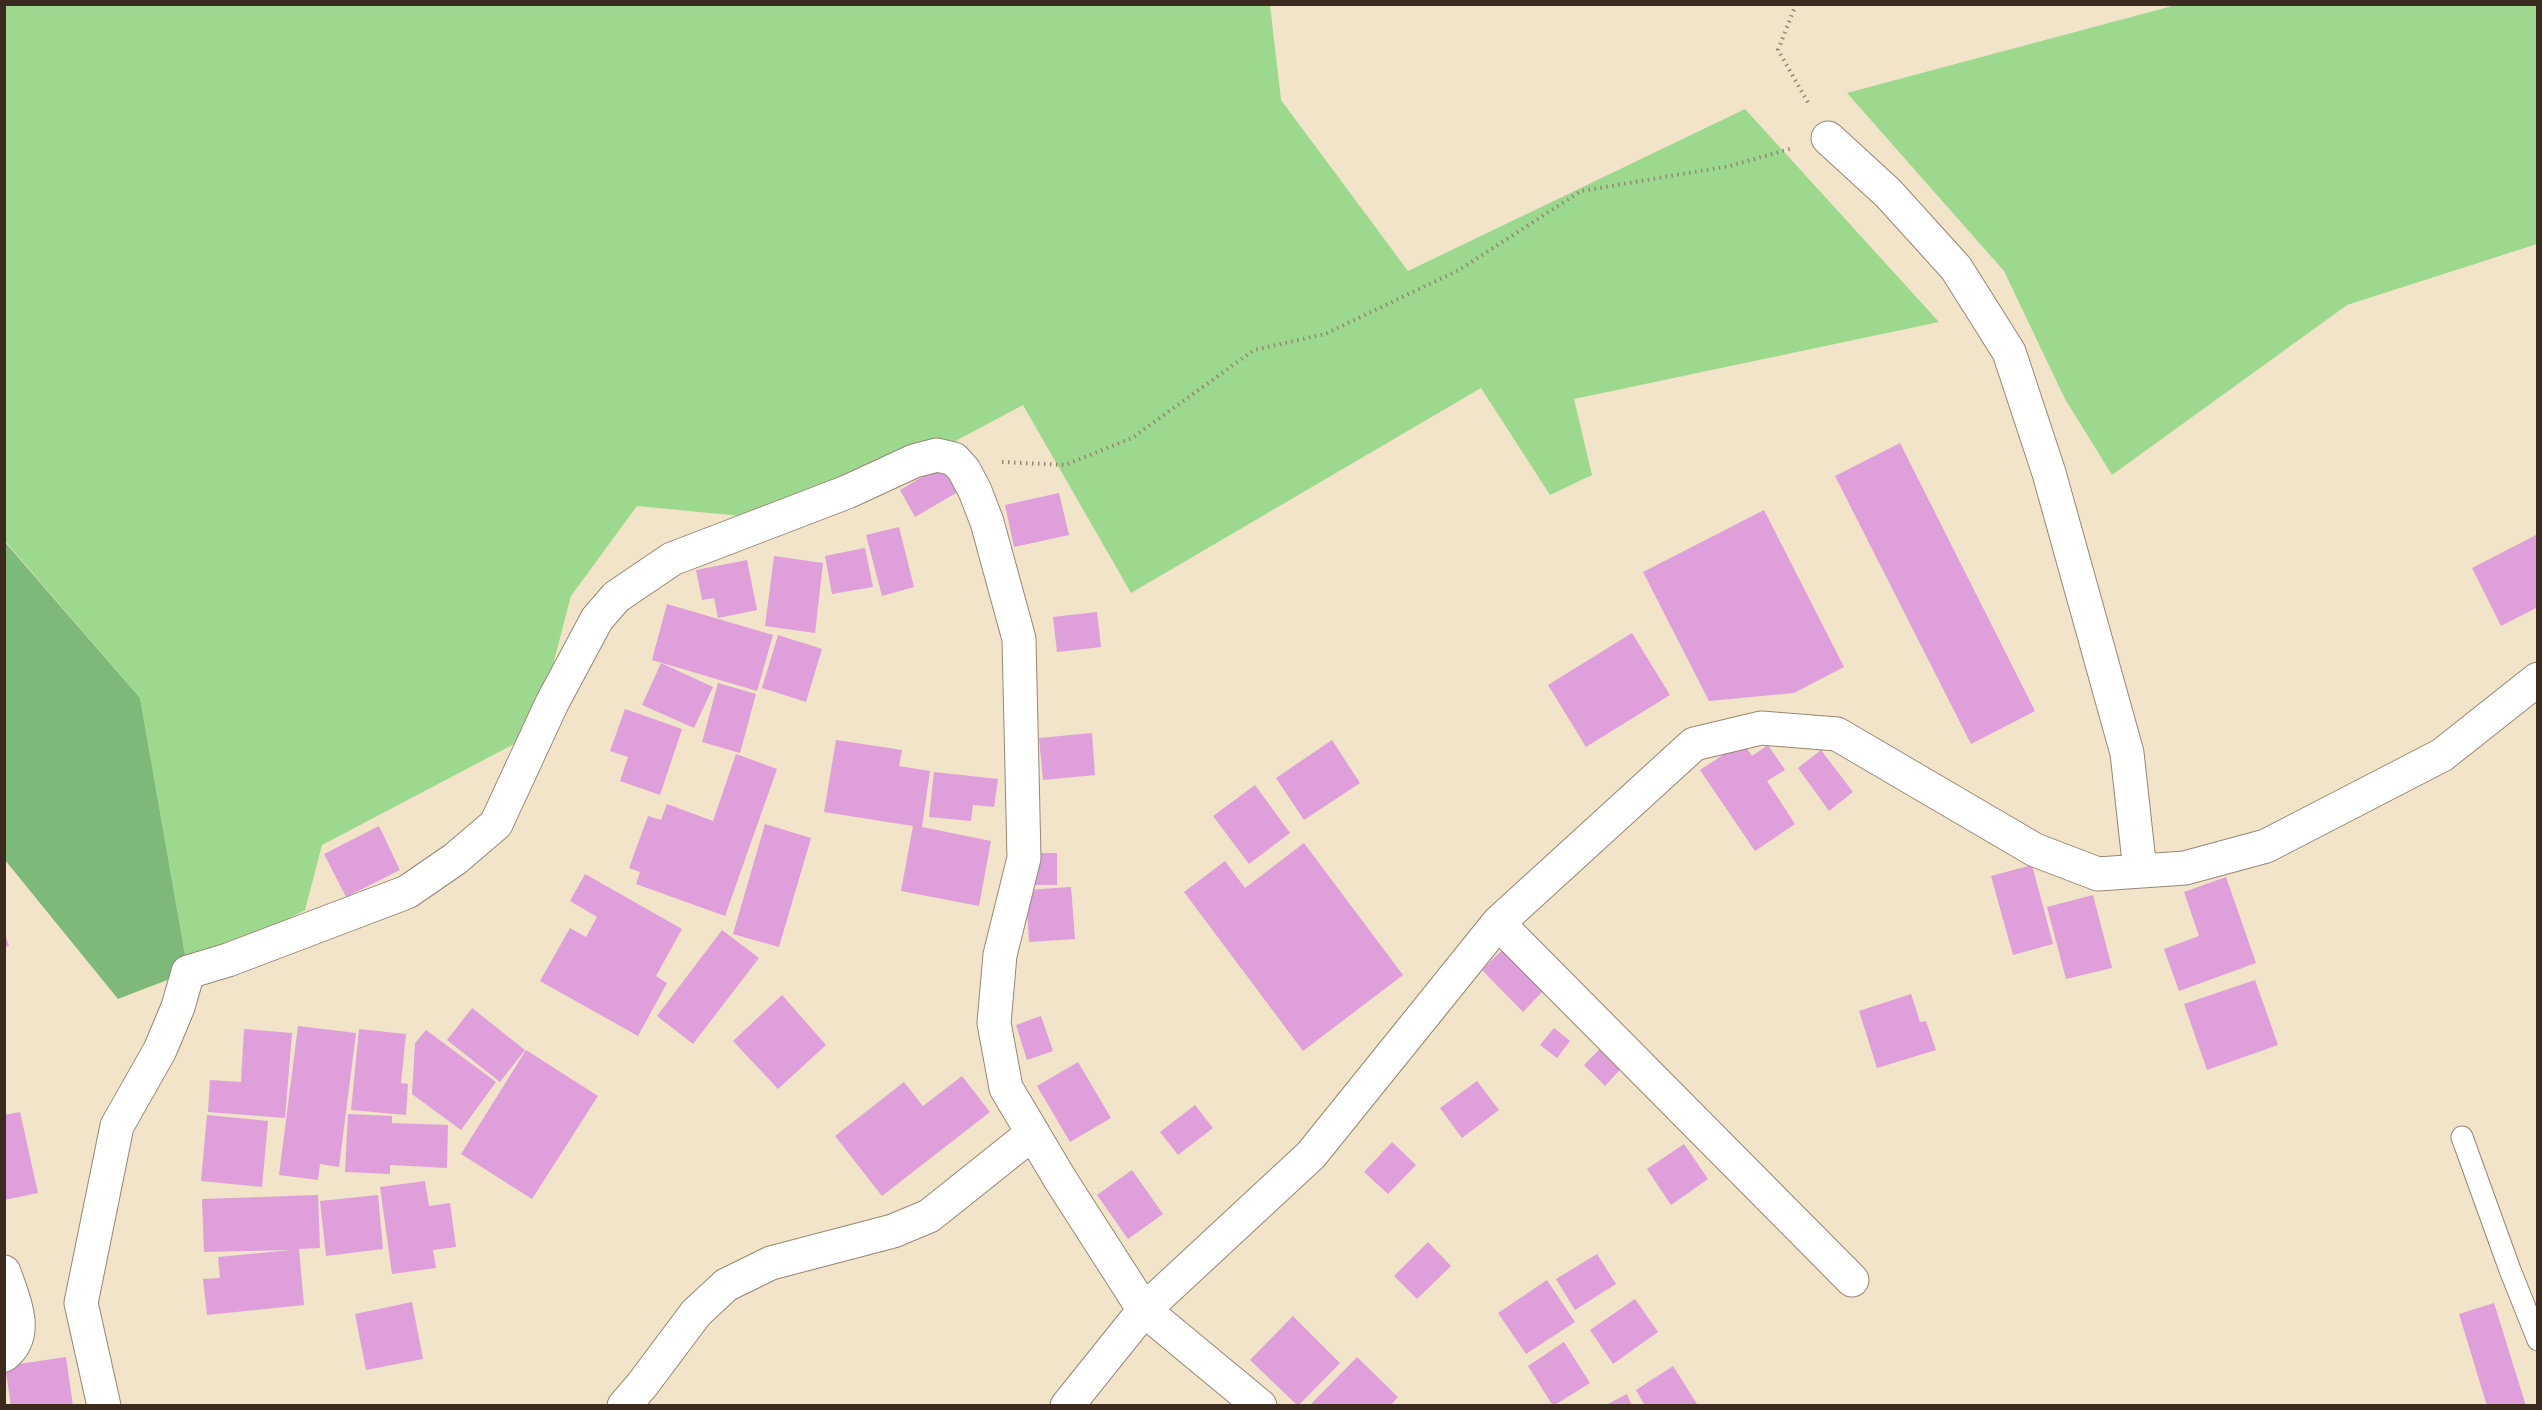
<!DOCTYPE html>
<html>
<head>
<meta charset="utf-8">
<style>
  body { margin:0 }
  #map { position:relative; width:2542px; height:1410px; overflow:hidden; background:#f1e4c9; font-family:"IM FELL DW Pica",serif }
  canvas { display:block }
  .frame { position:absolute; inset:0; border:6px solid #3b2a1e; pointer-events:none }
</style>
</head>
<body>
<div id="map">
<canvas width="2542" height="1410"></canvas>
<div class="frame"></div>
</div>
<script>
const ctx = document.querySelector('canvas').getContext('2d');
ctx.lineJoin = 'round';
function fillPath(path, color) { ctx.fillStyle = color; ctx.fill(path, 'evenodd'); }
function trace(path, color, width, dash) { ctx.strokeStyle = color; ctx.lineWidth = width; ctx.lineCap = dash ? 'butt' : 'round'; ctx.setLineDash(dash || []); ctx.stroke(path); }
fillPath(new Path2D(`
  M4,5H1270L1281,100L1408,271L1745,109L1939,322L1574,399L1592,475L1550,495L1481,388L1131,593L1023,405L803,522L637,506L571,596L535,733L322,845L305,910L188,972L140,698L5,541Z
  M2176,5H2537V244L2347,305L2112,475L2065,399L2004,271L1847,93Z`), '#9cd98e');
fillPath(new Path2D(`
  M4,541L140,698L188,972L118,999L5,860Z`), '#7db979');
fillPath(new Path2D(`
  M1900,443L2035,711L1971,744L1835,476Z
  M947,462L963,489L915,517L900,490Z
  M1059,493L1069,535L1014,547L1005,505Z
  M1764,510L1844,667L1794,693L1709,701L1643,572Z
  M899,527L914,587L882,596L866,535Z
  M2538,534V607L2501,626L2472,568Z
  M865,548L873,587L832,594L825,556Z
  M774,556L823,563L815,633L765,626Z
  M747,560L757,610L718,618L714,598L702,600L696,570Z
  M667,604L773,635L757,691L652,660Z
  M1097,612L1101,647L1057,652L1053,617Z
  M1632,633L1670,695L1586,747L1548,685Z
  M778,635L822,649L806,702L762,688Z
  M661,663L713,687L694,728L642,705Z
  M718,683L756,694L740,753L702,742Z
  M625,709L682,729L660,795L620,781L628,757L610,751Z
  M1092,733L1095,775L1043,780L1039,738Z
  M836,740L902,750L899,766L930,771L922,827L991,841L979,906L901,891L913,826L824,812Z
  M1332,740L1360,783L1304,820L1276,778Z
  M1743,742L1752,756L1768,745L1785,770L1767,781L1795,824L1755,851L1700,770Z
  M1821,750L1853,792L1829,811L1798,768Z
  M736,754L777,769L725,916L636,884L640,872L629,868L648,816L661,820L667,804L713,821Z
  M934,772L998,779L994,807L973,805L971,821L929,817Z
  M1255,785L1290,833L1249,864L1213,816Z
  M765,824L811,838L779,947L733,934Z
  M379,826L400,870L346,897L324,854Z
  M1304,843L1403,975L1303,1051L1184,892L1225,861L1245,888Z
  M1031,853H1057V885H1030Z
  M2032,865L2053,944L2013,955L1991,876Z
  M585,874L682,929L656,976L667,983L638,1036L540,981L570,928L586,937L597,917L570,901Z
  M2226,877L2256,963L2179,991L2164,949L2199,936L2184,892Z
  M1071,887L1075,939L1029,942L1026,890Z
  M2093,895L2112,968L2066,979L2047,907Z
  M722,930L759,958L693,1044L657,1016Z
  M4,932L9,946L4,947Z
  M1505,947L1546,988L1523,1012L1482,970Z
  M2255,980L2278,1045L2207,1070L2184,1004Z
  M1911,994L1920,1022L1926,1021L1936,1050L1877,1068L1859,1011Z
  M782,995L826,1045L778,1089L733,1041Z
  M472,1008L525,1050L500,1082L447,1040Z
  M1041,1016L1053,1051L1027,1060L1016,1025Z
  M298,1026L356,1033L339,1167L320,1164L318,1180L279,1175Z
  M1554,1028L1570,1041L1557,1058L1540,1045Z
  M244,1029L292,1033L285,1118L208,1112L210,1080L241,1082Z
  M359,1029L406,1034L401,1083L408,1084L406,1115L351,1110Z
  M426,1030L496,1082L461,1130L412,1094L415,1043Z
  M1607,1042L1627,1062L1605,1086L1584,1065Z
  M526,1050L598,1096L532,1199L461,1154Z
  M1078,1062L1111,1118L1070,1142L1037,1086Z
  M962,1076L990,1112L882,1196L835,1136L904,1082L923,1106Z
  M1477,1081L1499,1110L1462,1138L1440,1108Z
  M1195,1105L1213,1128L1178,1155L1160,1132Z
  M20,1112L38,1193L4,1200V1115Z
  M348,1114L392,1116V1123L448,1125L447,1168L390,1165V1174L345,1172Z
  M207,1115L268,1121L262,1187L201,1181Z
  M1392,1142L1416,1165L1388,1194L1364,1172Z
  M1684,1144L1708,1179L1671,1205L1647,1169Z
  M1132,1170L1163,1214L1128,1239L1097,1195Z
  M425,1181L429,1206L450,1203L456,1247L433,1250L436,1268L392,1274L380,1187Z
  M318,1195L320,1248L299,1249L304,1305L207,1315L203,1279L220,1278L218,1257L292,1250L204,1252L202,1199Z
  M378,1195L383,1249L326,1256L320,1201Z
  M1428,1242L1451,1266L1417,1299L1394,1276Z
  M1597,1254L1616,1284L1575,1310L1556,1279Z
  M1547,1280L1575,1322L1526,1354L1498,1313Z
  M1635,1299L1658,1332L1613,1364L1590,1330Z
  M412,1302L423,1359L366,1370L355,1314Z
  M2494,1303L2526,1406H2487L2459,1314Z
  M1293,1316L1340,1363L1298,1406L1250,1360Z
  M1564,1342L1590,1383L1553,1406L1528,1366Z
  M66,1357L73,1406H11L5,1366Z
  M1357,1357L1398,1397L1390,1406H1309Z
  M1673,1366L1697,1404L1645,1406L1636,1390Z
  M1627,1394L1632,1406H1604Z`), '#de9fdb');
const lane = new Path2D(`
  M2462,1137L2510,1270L2538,1340`);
const street = new Path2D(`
  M1828,138L1888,193L1956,268L2009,352L2049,473L2127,753L2140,871
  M1498,923L1852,1280
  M4,1272C13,1299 31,1334 4,1355
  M104,1406L81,1303L117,1126L160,1050L178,1007L188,972L228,960L407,892L455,859L496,824L552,703L597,619L616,597L672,559L847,492L914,461L937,455L954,459L964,470L975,491L987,522L1019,639L1024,858L1000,955L994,1023L1006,1088L1060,1179L1144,1310L1260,1406
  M624,1406L642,1385L696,1313L726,1285L771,1263L893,1231L929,1216L1033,1133
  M1067,1406L1144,1310L1311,1155L1498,923L1694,744L1761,728L1837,734L2035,850L2098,874L2185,868L2266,846L2442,755L2538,679`);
trace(lane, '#968774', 23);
trace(street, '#968774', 35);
trace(new Path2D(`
  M1796,4L1778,50L1810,106
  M1002,462L1065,465L1132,438L1254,350L1325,334L1459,270L1581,191L1730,166L1793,148`), '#968774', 4, [1.5, 4.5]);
trace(lane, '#fff', 21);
trace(street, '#fff', 33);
</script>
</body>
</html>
